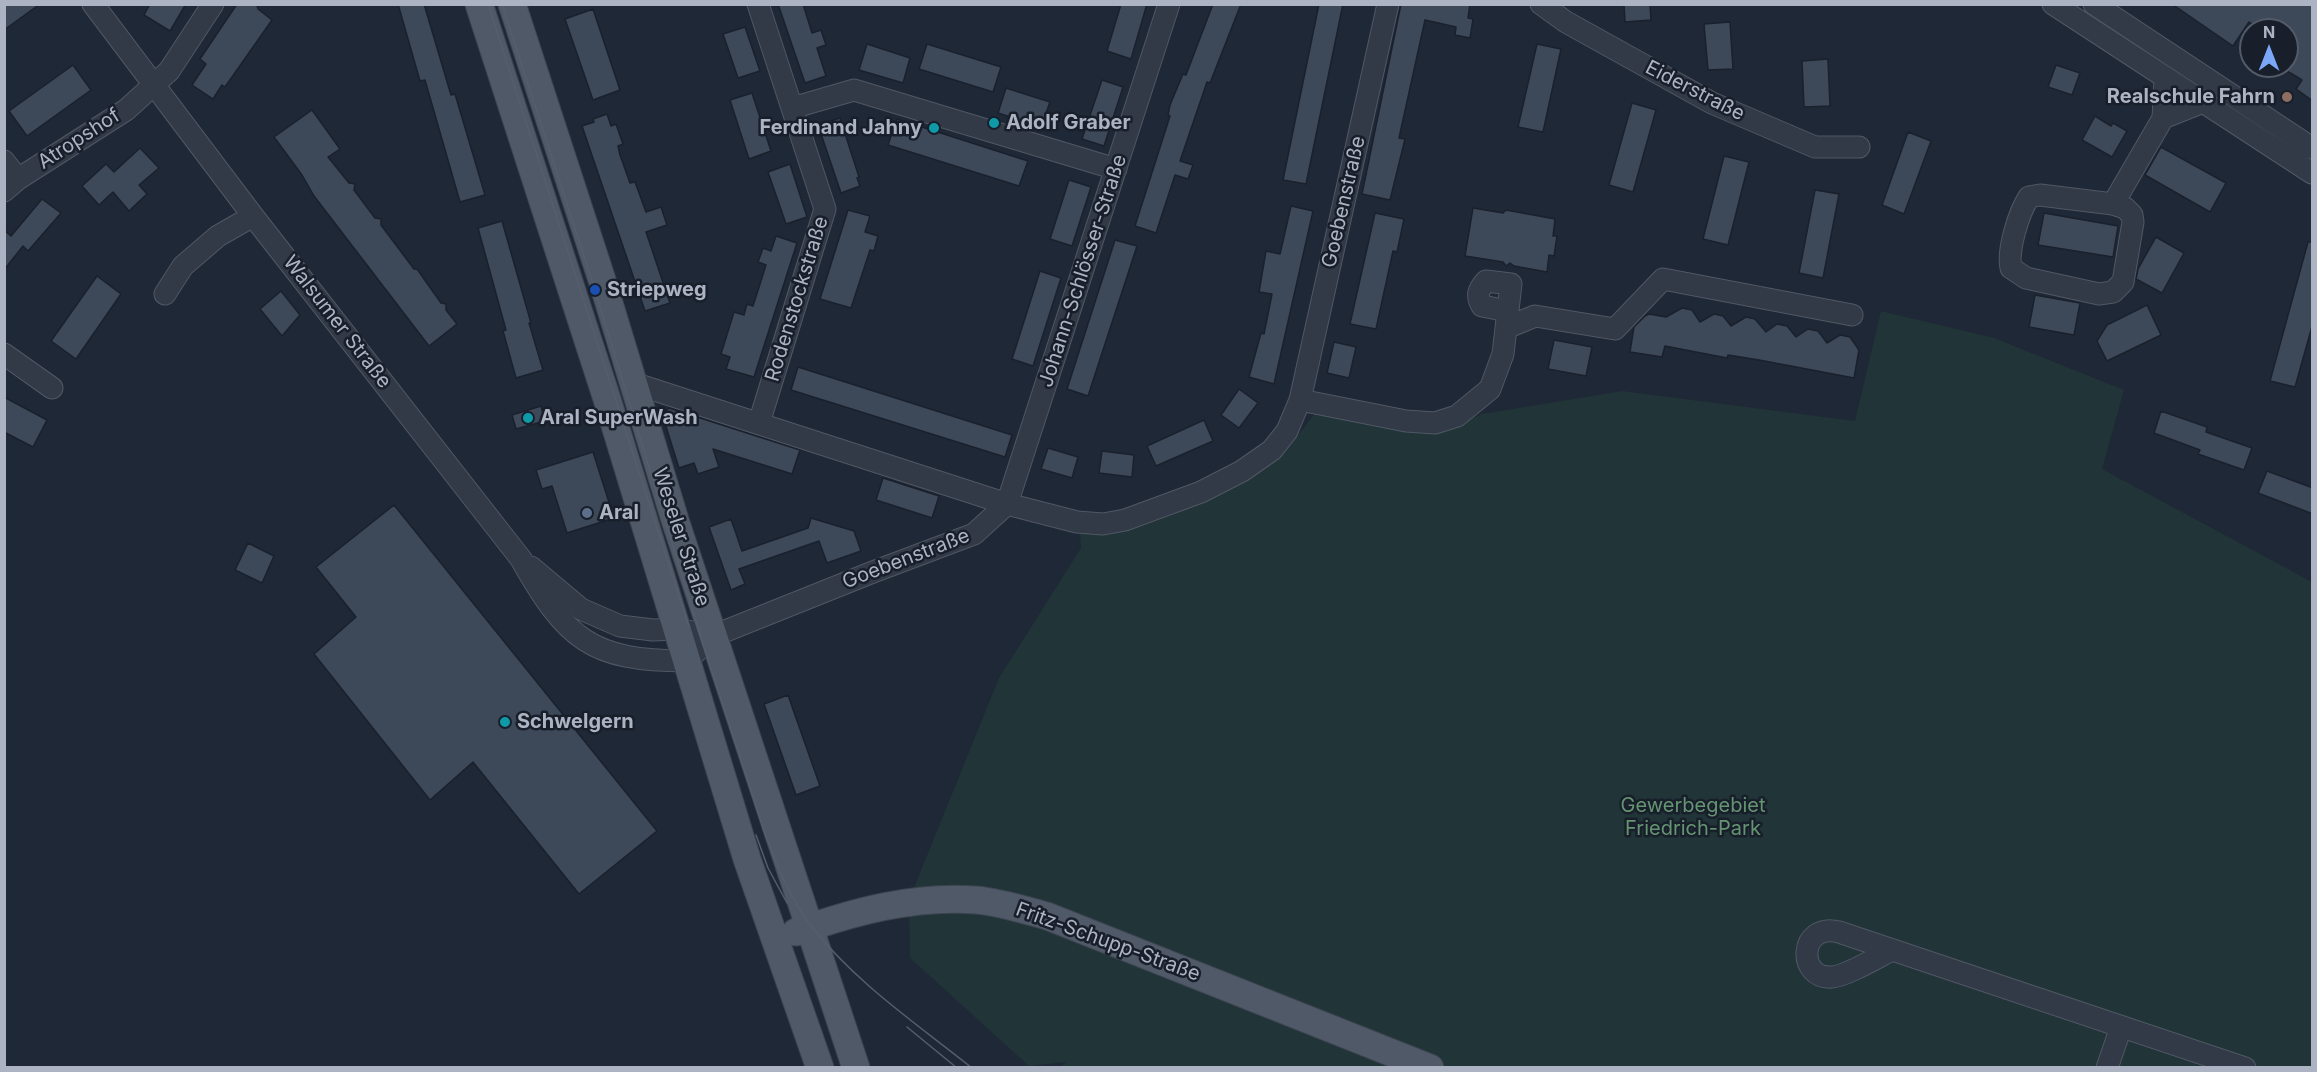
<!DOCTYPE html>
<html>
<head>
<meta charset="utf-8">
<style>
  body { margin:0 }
  #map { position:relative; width:2317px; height:1072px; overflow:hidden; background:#1f2836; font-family:Inter,sans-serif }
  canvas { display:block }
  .frame { position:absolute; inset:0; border:6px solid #acb4c4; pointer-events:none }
  .north { position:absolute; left:2239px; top:18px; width:60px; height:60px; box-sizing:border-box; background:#181f2b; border:2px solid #535b68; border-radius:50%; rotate:0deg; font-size:16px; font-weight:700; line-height:24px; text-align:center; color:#acb4c4 }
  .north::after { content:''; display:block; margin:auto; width:21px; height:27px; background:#7ca7f9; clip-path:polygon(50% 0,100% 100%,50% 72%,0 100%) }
</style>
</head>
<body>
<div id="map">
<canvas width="2317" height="1072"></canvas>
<div class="frame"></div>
<div class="north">N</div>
</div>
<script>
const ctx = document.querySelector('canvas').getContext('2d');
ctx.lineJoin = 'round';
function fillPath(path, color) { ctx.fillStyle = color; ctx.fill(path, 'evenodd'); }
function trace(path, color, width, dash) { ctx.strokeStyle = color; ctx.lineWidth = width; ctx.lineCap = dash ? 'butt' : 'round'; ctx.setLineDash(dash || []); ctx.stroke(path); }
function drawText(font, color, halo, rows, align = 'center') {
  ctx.font = font + ' Inter,sans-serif'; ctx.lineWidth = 5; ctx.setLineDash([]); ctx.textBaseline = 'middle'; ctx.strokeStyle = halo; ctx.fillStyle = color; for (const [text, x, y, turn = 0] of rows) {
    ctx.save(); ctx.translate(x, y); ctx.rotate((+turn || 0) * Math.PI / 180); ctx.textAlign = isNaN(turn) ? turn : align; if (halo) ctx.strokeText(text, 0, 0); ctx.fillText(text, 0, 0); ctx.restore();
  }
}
fillPath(new Path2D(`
  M1881,311L1994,338L2124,390L2102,469L2312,582V1067H1061L1066,1062L1029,1066L910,958L909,900L999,678L1081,548L1080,534L1140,527L1175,514L1252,477L1286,451L1315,413C1375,427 1423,441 1482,414L1622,391L1855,421Z`), '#213437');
const building = new Path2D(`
  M4,4H40L4,30Z
  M150,4H186L170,31L144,15Z
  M237,4L257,5L258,9L272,20L225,87L222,85L213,99L192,85L206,64L200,59Z
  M398,4H424L451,95L455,94L485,195L460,202L425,80L420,81Z
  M778,4H803L812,33L821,30L826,45L817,48L826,76L805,83Z
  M1121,4H1147L1131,59L1107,51Z
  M1213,4H1241L1210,83L1207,82L1180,161L1193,165L1188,179L1175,175L1156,233L1135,226L1170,116L1168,115L1170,105L1183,74L1186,75Z
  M1319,4H1343L1306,184L1283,180Z
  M1401,4H1470L1468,18L1473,19L1470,38L1455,35L1456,27L1425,20L1399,138L1405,139L1390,200L1362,194Z
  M1624,4H1650L1651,20L1625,22Z
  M2172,4H2313V101L2296,89L2302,80L2287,71V30H2261L2249,22L2233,46Z
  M593,9L620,90L593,100L565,19Z
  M1730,22L1733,69L1708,70L1704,24Z
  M745,27L760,71L738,78L723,34Z
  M867,44L910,58L903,83L859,70Z
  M927,44L1001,67L993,92L919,69Z
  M1537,44L1561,49L1543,132L1518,127Z
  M1828,59L1830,106L1804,107L1802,61Z
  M73,65L91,90L27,136L9,111Z
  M2056,65L2080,73L2072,95L2048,87Z
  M1102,80L1123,87L1104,146L1082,139Z
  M1006,88L1050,102L1041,127L998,113Z
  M752,93L771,151L749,159L730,100Z
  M1632,103L1656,110L1633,192L1609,185Z
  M312,110L340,149L328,157L349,183L355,184L354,190L375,218L381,219V225L414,269H417L441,303L446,304V310L457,324L429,346L314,196L302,175L274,137Z
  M607,114L611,126L616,124L623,144L618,146L620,155L630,183L635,182L646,212L661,207L667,225L646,232L670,303L645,311L582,126L594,122L593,119Z
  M2095,116L2111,126L2113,123L2127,131L2112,157L2082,140Z
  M840,118L859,177L857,178L860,186L841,193L818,125Z
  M897,119L1028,161L1019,186L888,145Z
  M1908,132L1931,141L1904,214L1882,205Z
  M2161,147L2226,183L2210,212L2145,175Z
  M140,148L159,168L139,185L147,194L129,211L113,192L99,205L82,186L106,164L114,172Z
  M1724,156L1749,162L1728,245L1703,239Z
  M790,164L807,217L786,224L768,172Z
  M1069,180L1091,187L1072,246L1050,239Z
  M1815,190L1839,194L1823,278L1799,273Z
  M42,199L61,213L28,251L23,246L4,270V230L11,236Z
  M1291,206L1313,211L1274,384L1249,377L1261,333L1264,334L1272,294L1259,292L1266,251L1280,254Z
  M1473,208L1503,213L1506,210L1555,219L1553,236H1557L1554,256L1549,255L1547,272L1514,266L1510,263L1506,266L1503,262L1465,256Z
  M848,210L870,216L865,232L878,236L874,251L870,250L851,308L820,299Z
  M1375,213L1404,219L1397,252L1393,251L1376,329L1350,324Z
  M2044,213L2118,226L2113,257L2038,245Z
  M502,221L531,323H529L543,370L516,378L503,331L506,330L478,228Z
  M776,236L797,243L754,377L726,369L730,357L721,354L734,312L744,315L747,304L753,306L766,265L758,262L763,248L771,251Z
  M2156,237L2184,253L2162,293L2136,279L2138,269Z
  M1115,240L1137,246L1088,396L1067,389Z
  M2308,242H2313V323L2295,387L2270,381Z
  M1040,271L1061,278L1033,366L1012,359Z
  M97,276L121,294L76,359L51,341Z
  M281,291L300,315L282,336L260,309Z
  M2035,295L2080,303L2074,335L2029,327Z
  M2147,305L2161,335L2107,361L2097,341L2107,325Z
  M1682,308L1692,310L1700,322L1714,314L1723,316L1731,326L1746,317L1755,319L1766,332L1777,324L1787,326L1796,337L1808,329L1818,331L1827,343L1840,335L1850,337L1859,350L1854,378L1759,360L1728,355L1727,358L1665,346L1662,357L1630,352L1634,327L1645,316L1649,314L1666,317Z
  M1554,340L1592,347L1586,376L1548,369Z
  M1334,342L1356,347L1349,378L1327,373Z
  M798,367L1012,435L1005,457L791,390Z
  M1239,389L1258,403L1239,428L1221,415Z
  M4,397L47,420L33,447L4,432Z
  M541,406L545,421L516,429L512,415Z
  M669,408L800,450L792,474L713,449L719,467L698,474L694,463L679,468L662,414Z
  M2161,411L2207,427L2206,432L2252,448L2244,470L2198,454L2200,450L2154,433Z
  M1204,420L1213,441L1156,466L1147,446Z
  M1048,448L1078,457L1072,478L1041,469Z
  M1102,451L1134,455L1132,477L1099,473Z
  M593,452L614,518L567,533L552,486L542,489L536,470Z
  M2267,471L2313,488V514L2258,493Z
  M883,478L939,496L932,518L876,500Z
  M394,505L657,831L579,894L473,762L430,800L314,654L356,617L316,567Z
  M811,518L854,531L861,551L827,563L819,541L739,569L745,584L731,590L709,527L731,519L742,551L808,528Z
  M248,543L274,556L262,583L235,570Z
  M788,695L820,786L796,795L764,704Z`);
fillPath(building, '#3d4859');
trace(building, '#1a212d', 1.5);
const minor = new Path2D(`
  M93,4L253,216L521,559C566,639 591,661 686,661L713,636L873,572L974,534L1007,504L1169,4
  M758,4L825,209L759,423
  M1541,4L1566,22L1712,103L1815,147H1859
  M2053,4L2312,173
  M2094,4L2312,148
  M2165,78L2163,118L2203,102
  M792,108L854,90L1116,169
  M4,161L18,179
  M4,191L18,179L126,110L169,71L213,4
  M2113,204L2125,208L2132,215L2133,222L2123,282L2113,292L2099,294L2026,278L2011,268C2007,250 2019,212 2029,197L2040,195L2113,204L2163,118
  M165,294L183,266L218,236L253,216
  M1506,328L1535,316L1615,329L1663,279L1852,315
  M4,354L52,388
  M633,383L1007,504L1077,522L1103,524L1125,520L1201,492L1242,471L1272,450L1287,431L1300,400L1388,4
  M1300,400L1406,421L1435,423L1457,416L1490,389L1503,354L1511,284L1486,281C1478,290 1476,295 1482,306L1508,311
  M531,567L581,609L620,626L653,630L677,629L713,636
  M1892,950C1878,957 1846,976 1832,977C1797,980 1798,922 1839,932L2245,1068
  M2107,1068L2121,1027`);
const major = new Path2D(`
  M479,4L607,399L747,859L820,1068
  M512,4L602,280L675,520L856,1068
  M796,932C853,912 914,895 976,900C1000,902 1024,910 1047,916L1430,1068`);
trace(minor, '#505765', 23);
trace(major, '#3c4350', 29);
trace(minor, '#323a47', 21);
trace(major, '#505967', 27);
trace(new Path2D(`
  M488,4L689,627
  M502,4L595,290L703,644L766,837C778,868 792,901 812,927C856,983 917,1024 972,1068
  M756,835L768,868L787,903
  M907,1027L957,1068`), '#545e6e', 1.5);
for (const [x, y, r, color] of [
  [2287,97,6,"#8d6e63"],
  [994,123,6,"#0f9aa8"],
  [934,128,6,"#0f9aa8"],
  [595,290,6,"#1a4fb4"],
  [528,418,6,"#0f9aa8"],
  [587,513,6,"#5c6f8a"],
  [505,722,6,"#0f9aa8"]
]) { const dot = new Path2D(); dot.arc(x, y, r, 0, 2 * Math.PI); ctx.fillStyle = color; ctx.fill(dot); trace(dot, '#181f2b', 2); }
drawText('20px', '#acb4c4', '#181f2b', [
  ["Eiderstraße",1695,91,27],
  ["Atropshof",79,139,-33],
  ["Goebenstraße",1344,202,-77],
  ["Johann-Schlösser-Straße",1083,271,-72],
  ["Rodenstockstraße",797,299,-73],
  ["Walsumer Straße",337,322,52],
  ["Weseler Straße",681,537,72],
  ["Goebenstraße",906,559,-21],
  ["Fritz-Schupp-Straße",1108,942,20]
]);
drawText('bold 20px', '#acb4c4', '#181f2b', [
  ["Realschule Fahrn",2275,97,"right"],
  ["Adolf Graber",1006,123],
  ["Ferdinand Jahny",922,128,"right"],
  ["Striepweg",607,290],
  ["Aral SuperWash",540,418],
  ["Aral",599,513],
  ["Schwelgern",517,722]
], 'left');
drawText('20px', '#649471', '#181f2b', [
  ["Gewerbegebiet",1693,806],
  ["Friedrich-Park",1693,829]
]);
</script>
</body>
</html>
